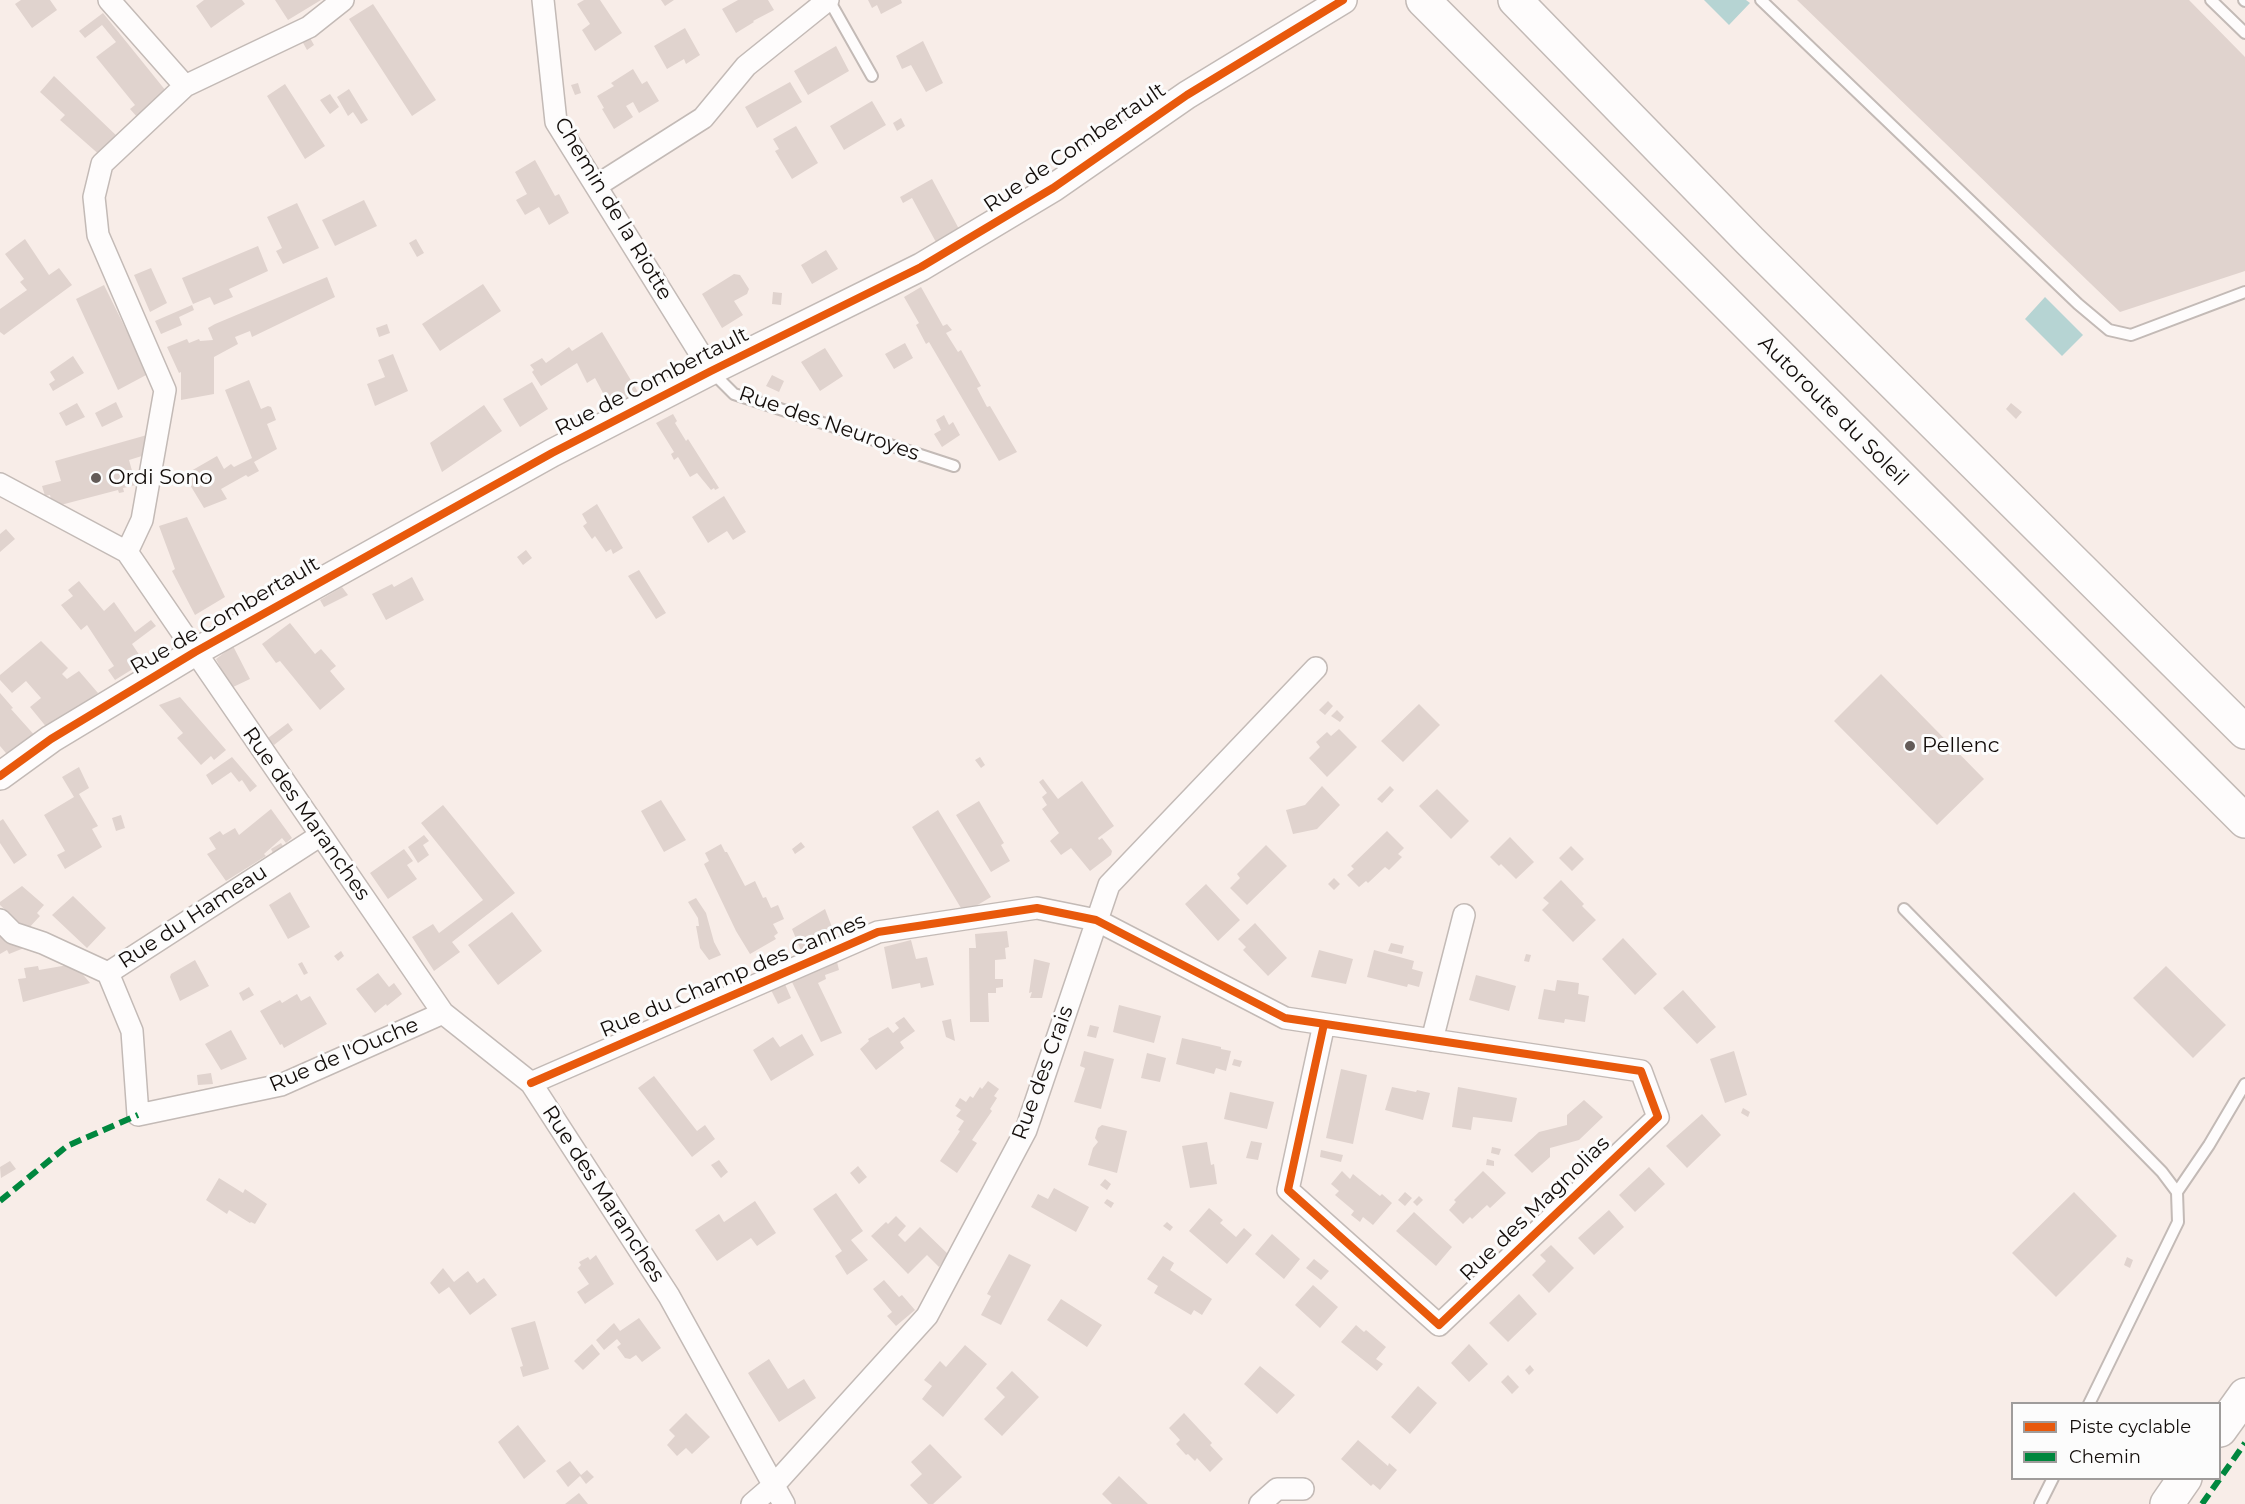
<!DOCTYPE html>
<html>
<head>
<meta charset="utf-8">
<style>
  body { margin:0 }
  #map { position:relative; width:2245px; height:1504px; overflow:hidden; background:#f8ede8; font-family:Montserrat,sans-serif }
  canvas { display:block }
  .legend { position:absolute; left:2011px; top:1402px; width:210px; height:78px; box-sizing:border-box; background:#fcfcfc; border:2px solid #9f9c9b; margin:0; padding:8px 10px; list-style:none; font-size:18px; color:#130d0a }
  .legend li { display:flex; align-items:center; gap:12px; height:30px }
  .legend b { width:30px; border:2px solid #9f9c9b }
</style>
</head>
<body>
<div id="map">
<canvas width="2245" height="1504"></canvas>
<ul class="legend">
<li><b style="height:8px;background:#e8590c"></b>Piste cyclable</li>
<li><b style="height:8px;background:#00873e"></b>Chemin</li>
</ul>
</div>
<script>
const ctx = document.querySelector('canvas').getContext('2d');
ctx.lineJoin = 'round';
function fillPath(path, color) { ctx.fillStyle = color; ctx.fill(path, 'evenodd'); }
function trace(path, color, width, dash) { ctx.strokeStyle = color; ctx.lineWidth = width; ctx.lineCap = dash ? 'butt' : 'round'; ctx.setLineDash(dash || []); ctx.stroke(path); }
function drawText(font, color, halo, rows, align = 'center') {
  ctx.font = font + ' Montserrat,sans-serif'; ctx.lineWidth = 6; ctx.setLineDash([]); ctx.textBaseline = 'middle'; ctx.strokeStyle = halo; ctx.fillStyle = color; for (const [text, x, y, turn = 0] of rows) {
    ctx.save(); ctx.translate(x, y); ctx.rotate((+turn || 0) * Math.PI / 180); ctx.textAlign = isNaN(turn) ? turn : align; if (halo) ctx.strokeText(text, 0, 0); ctx.fillText(text, 0, 0); ctx.restore();
  }
}
fillPath(new Path2D(`
  M1704,0H1746L1750,3L1729,25Z
  M2045,297L2083,335L2062,356L2025,319Z`), '#b6d4d3');
fillPath(new Path2D(`
  M21,0H50L57,10L32,28L15,4Z
  M204,0H242L245,4L211,28L196,6Z
  M275,0H321L288,20Z
  M584,0H600L622,33L595,51L582,30L590,24L577,4Z
  M661,0H674L665,6Z
  M738,0H768L774,10L753,21L754,22L736,33L722,9Z
  M868,0H901L902,3L881,14L877,5L872,8Z
  M1797,0H2189L2245,57V271L2120,312Z
  M373,4L436,100L412,116L349,19Z
  M103,13L166,91L138,118L130,109L135,105L96,57L116,42L102,25L85,38L79,31Z
  M685,28L700,55L686,64L684,59L667,69L654,46Z
  M309,36L314,45L307,50L302,41Z
  M923,41L943,83L926,92L911,65L902,69L896,56Z
  M836,46L849,71L808,95L794,71Z
  M633,69L642,84L647,81L659,101L639,113L633,102L626,106L633,117L614,129L602,109L604,108L597,96L614,86L611,83Z
  M54,76L119,138L102,157L60,120L65,115L40,92Z
  M790,82L802,102L757,128L745,107Z
  M578,83L581,93L575,95L571,85Z
  M285,84L325,146L305,159L267,96Z
  M349,89L368,120L361,124L353,112L348,116L337,97Z
  M330,94L339,107L330,114L320,100Z
  M872,101L886,125L844,150L830,126Z
  M901,118L905,126L897,131L893,123Z
  M796,126L818,163L792,179L775,151L779,149L773,139Z
  M535,160L555,196L559,194L569,213L549,225L539,207L525,215L516,200L527,194L515,172Z
  M932,179L959,229L937,244L912,198L903,203L900,197Z
  M364,200L377,226L335,246L322,220Z
  M297,203L319,248L283,264L276,251L282,248L267,217Z
  M25,239L49,275L59,268L72,285L4,335L0,332V309L27,290L20,282L24,279L5,254Z
  M416,239L424,253L417,257L409,243Z
  M258,246L268,271L229,289L233,297L214,305L210,297L193,304L182,278Z
  M826,250L838,269L812,284L801,265Z
  M151,268L167,303L150,312L134,275Z
  M734,274L740,275L749,289L747,294L734,301L743,315L722,328L702,294Z
  M327,277L335,297L252,337L250,331L235,337L238,344L214,357V394L181,400V372L179,373L167,347L187,339L189,343L199,339L200,341L213,340L208,328L215,324Z
  M483,284L501,311L440,351L422,324Z
  M104,285L148,374L118,390L76,299Z
  M921,287L943,326L947,324L952,330L946,333L958,352L961,350L981,386L977,388L987,407L990,406L1017,452L999,461L929,342L926,344L916,325L919,323L904,297Z
  M773,292L782,293L781,305L772,304Z
  M192,305L194,310L179,317L182,325L161,334L155,321Z
  M387,324L390,333L379,337L376,328Z
  M602,332L638,392L611,408L595,378L587,383L577,363L541,386L532,372L534,370L530,365L542,358L546,363L569,347L572,351Z
  M905,343L913,358L894,369L885,354Z
  M825,348L843,376L820,391L801,362Z
  M393,354L408,391L375,406L367,384L385,377L378,360Z
  M73,356L84,373L53,391L49,384L55,380L50,372Z
  M772,375L784,381L779,392L766,386Z
  M249,380L261,409L268,406L271,407L276,420L267,424L277,449L254,462L259,471L248,477L246,475L221,489L227,499L204,508L184,475L217,456L224,469L231,464L234,467L252,458L225,390Z
  M532,382L548,409L520,427L503,399Z
  M116,402L123,417L102,427L95,413Z
  M77,403L85,417L66,426L59,413Z
  M2011,403L2022,412L2016,419L2006,409Z
  M484,405L502,431L442,472L430,443Z
  M582,414L589,426L571,438L565,430L574,425L572,422Z
  M673,414L677,421L675,423L686,441L688,439L719,488L715,490L714,488L711,490L697,473L690,477L678,457L674,460L671,454L674,452L656,423Z
  M944,415L949,425L953,422L960,435L942,447L934,434L941,430L936,420Z
  M147,435L142,456L129,460L136,485L123,488L124,492L119,493L118,490L53,507L50,495L45,496L42,486L61,481L55,461Z
  M724,496L746,532L733,540L727,531L708,543L692,517Z
  M597,504L623,548L613,554L611,549L606,552L595,536L592,539L583,526L587,523L582,514Z
  M187,517L225,597L195,615L172,571L175,569L159,526Z
  M6,529L15,539L0,552V534Z
  M526,550L532,558L523,565L517,557Z
  M639,570L666,613L656,619L628,576Z
  M412,577L424,600L386,620L372,594L392,584L394,587Z
  M79,581L104,611L114,602L135,632L151,620L156,626L132,644L144,662L115,680L108,670L114,666L87,625L81,630L61,605L73,596L68,590Z
  M342,587L348,595L324,607L320,600Z
  M290,623L315,654L321,649L336,666L330,671L345,689L320,710L280,661L276,663L262,644Z
  M41,641L68,668L62,674L67,679L79,671L98,693L48,729L30,707L41,698L26,681L12,693L0,680V675Z
  M233,646L250,679L231,688L216,659Z
  M1881,674L1984,779L1937,825L1834,721Z
  M0,693L13,708L11,709L37,738L11,759L0,746Z
  M180,697L226,750L214,760L211,756L201,765L177,738L183,733L159,705Z
  M1328,701L1333,706L1325,715L1319,710Z
  M1419,704L1440,725L1403,762L1381,741Z
  M1337,710L1344,717L1340,722L1331,716Z
  M288,723L293,730L274,745L268,738Z
  M1339,729L1357,747L1327,777L1309,758L1320,747L1316,742L1327,732L1331,736Z
  M232,757L257,786L250,792L242,780L239,782L231,772L212,785L206,775Z
  M980,757L985,765L981,768L975,760Z
  M79,767L89,788L79,794L98,826L92,829L102,847L65,869L57,855L65,851L44,815L74,797L62,777Z
  M1043,779L1058,799L1082,781L1114,826L1098,838L1099,840L1102,838L1112,851L1111,855L1090,871L1071,848L1061,855L1050,841L1059,833L1042,809L1047,805L1042,797L1047,793L1039,782Z
  M1322,786L1340,805L1317,829L1293,834L1286,810L1305,805Z
  M1390,786L1394,790L1382,803L1377,799Z
  M1437,789L1469,821L1451,839L1419,806Z
  M661,800L686,840L664,852L641,811Z
  M979,801L1004,843L1001,845L1010,861L991,872L956,815Z
  M443,805L515,893L452,942L460,952L434,971L412,937L433,924L439,933L483,900L421,823Z
  M271,809L292,838L286,843L282,838L264,854L266,856L226,881L207,854L216,849L209,838L220,831L223,835L235,828L239,835Z
  M938,810L991,897L964,913L912,827Z
  M121,815L125,828L116,831L112,818Z
  M3,819L27,855L14,864L0,843V821Z
  M1387,831L1404,848L1398,854L1402,857L1389,870L1385,867L1368,883L1366,881L1359,887L1347,875L1354,869L1351,866Z
  M424,835L429,841L423,845L429,855L418,863L408,847Z
  M1510,837L1534,862L1516,879L1501,864L1499,866L1490,857Z
  M801,842L805,847L795,854L792,849Z
  M281,843L285,849L274,855L271,849Z
  M721,844L725,852H727L745,886L755,881L763,898L766,897L771,908L778,905L784,919L773,924L778,933L774,936L776,939L750,954L736,931L704,864L709,861L705,853Z
  M1266,845L1287,866L1247,905L1230,888L1240,878L1237,874Z
  M1571,846L1584,859L1572,871L1559,858Z
  M404,849L413,861L407,865L417,879L388,899L370,873Z
  M1334,878L1340,884L1334,890L1328,884Z
  M1561,880L1584,904L1582,906L1596,920L1573,942L1542,910L1549,903L1543,898Z
  M1206,884L1240,920L1218,941L1185,904Z
  M22,886L44,905L37,913L40,916L27,930L0,905V902Z
  M290,892L310,927L288,939L269,905Z
  M73,896L106,928L87,948L52,915Z
  M696,898L706,913L714,942L721,955L709,960L700,948L696,926H699L698,918L688,902Z
  M825,909L837,940L802,953L792,929Z
  M512,912L542,951L498,985L468,945Z
  M1255,923L1287,958L1268,976L1243,950L1246,947L1238,939Z
  M1007,931L1009,947L1005,948L1006,959L995,960V979H1003V987L996,988V993H988L989,1022H970L969,948H976L975,934Z
  M0,933L9,943L24,948L9,954L7,950L0,954Z
  M1623,938L1657,974L1635,995L1602,959Z
  M911,940L916,959L927,957L934,985L921,988L920,983L892,989L884,947Z
  M1391,943L1404,946L1402,954L1388,951Z
  M1319,950L1353,959L1346,984L1311,977Z
  M1374,950L1414,961L1412,969L1423,972L1419,987L1408,984L1407,987L1367,977Z
  M341,951L344,956L338,961L334,956Z
  M1526,954L1531,955L1529,962L1524,961Z
  M1034,959L1050,963L1042,998H1030L1032,992L1029,993Z
  M195,960L209,986L180,1001L170,977L171,974Z
  M302,962L308,973L304,975L298,964Z
  M837,962L839,970L825,975L826,979L818,983L842,1033L821,1042L791,980Z
  M74,964L90,983L23,1002L18,979L26,978L24,968L38,966L39,970Z
  M2166,966L2226,1025L2193,1058L2133,998Z
  M378,973L389,987L394,983L402,994L387,1006L386,1004L375,1013L356,989Z
  M1476,975L1516,986L1509,1011L1469,1000Z
  M1557,980L1579,983L1578,994L1589,996L1585,1022L1565,1019L1564,1023L1538,1019L1544,989L1555,991Z
  M784,982L791,998L778,1004L770,988Z
  M249,987L254,995L243,1001L239,993Z
  M1683,990L1716,1027L1697,1044L1663,1008Z
  M297,994L301,1001L310,996L327,1024L284,1048L282,1044L280,1045L260,1011L280,1000L282,1003Z
  M1119,1005L1161,1016L1154,1043L1113,1032Z
  M904,1017L915,1031L900,1042L904,1048L876,1070L860,1049L869,1041L868,1039L888,1027L893,1033L899,1028L895,1023Z
  M951,1019L955,1041L946,1037L942,1021Z
  M1090,1025L1099,1027L1096,1038L1087,1036Z
  M231,1030L247,1059L221,1070L205,1044Z
  M802,1034L814,1055L771,1081L753,1050L773,1037L780,1047Z
  M1182,1038L1221,1047V1049L1231,1051L1226,1071L1216,1068L1214,1074L1176,1064Z
  M1084,1051L1114,1059L1101,1109L1074,1102L1085,1068L1080,1066Z
  M1734,1051L1747,1095L1725,1103L1710,1059Z
  M1147,1053L1166,1058L1160,1082L1141,1078Z
  M1234,1059L1242,1061L1240,1067L1232,1065Z
  M1341,1069L1367,1075L1353,1144L1326,1138Z
  M211,1073L213,1084L198,1085L197,1075Z
  M654,1076L697,1131L705,1125L715,1139L692,1157L638,1088Z
  M988,1081L999,1089L994,1096L997,1098L990,1109L992,1111L972,1140L977,1143L957,1173L940,1161L960,1131L958,1130L964,1121L956,1116L961,1110L955,1106L960,1098L966,1102L970,1096L973,1098L980,1087L982,1089Z
  M1392,1087L1416,1092L1417,1090L1430,1093L1423,1120L1385,1110Z
  M1458,1087L1517,1098L1512,1122L1473,1117L1471,1130L1452,1127Z
  M1230,1092L1274,1102L1267,1129L1224,1119Z
  M1584,1100L1603,1117L1579,1140L1550,1148V1157L1532,1173L1514,1155L1539,1132L1567,1125V1115Z
  M1743,1108L1750,1112L1748,1117L1741,1113Z
  M1702,1114L1721,1135L1687,1168L1666,1146Z
  M1102,1125L1127,1131L1117,1173L1088,1165L1093,1148L1098,1142L1095,1138L1098,1128Z
  M1251,1141L1262,1143L1258,1160L1246,1158Z
  M1207,1142L1211,1165L1214,1164L1217,1184L1190,1188L1182,1146Z
  M1492,1147L1501,1149L1499,1155L1491,1153Z
  M1321,1150L1343,1155L1341,1162L1320,1157Z
  M1487,1159L1494,1161V1166L1486,1165Z
  M719,1160L728,1172L721,1178L711,1165Z
  M10,1161L16,1169L1,1178L0,1167Z
  M858,1166L867,1177L859,1184L850,1173Z
  M1649,1167L1665,1184L1635,1212L1619,1195Z
  M1342,1171L1350,1179L1353,1174L1380,1196L1382,1194L1392,1203L1373,1225L1363,1217L1360,1222L1351,1215L1354,1211L1335,1195L1339,1191L1331,1184Z
  M1483,1171L1506,1193L1490,1208L1487,1205L1472,1219L1470,1217L1463,1224L1449,1210L1456,1202L1454,1200Z
  M219,1178L243,1193L245,1189L267,1204L255,1224L251,1222L250,1223L229,1210L227,1214L206,1200Z
  M1105,1179L1111,1184L1107,1190L1100,1185Z
  M1054,1188L1089,1207L1076,1232L1031,1207L1038,1194L1048,1199Z
  M1405,1192L1412,1198L1405,1206L1398,1200Z
  M2074,1192L2117,1236L2056,1297L2012,1253Z
  M836,1193L863,1231L851,1240L868,1260L847,1275L835,1256L842,1251L813,1209Z
  M1419,1196L1423,1200L1417,1206L1413,1202Z
  M1107,1199L1114,1203L1111,1208L1104,1203Z
  M755,1201L776,1233L757,1246L751,1238L717,1261L695,1230L719,1214L724,1222Z
  M1209,1208L1223,1220L1220,1223L1236,1237L1244,1228L1252,1235L1227,1264L1189,1231Z
  M1609,1210L1624,1227L1594,1255L1578,1238Z
  M1414,1212L1452,1247L1436,1266L1396,1231Z
  M896,1216L906,1226L898,1235L905,1242L920,1227L948,1254L939,1267L927,1255L908,1274L871,1236L886,1222L888,1224Z
  M1167,1222L1173,1227L1170,1231L1163,1226Z
  M1272,1234L1300,1259L1284,1279L1255,1254Z
  M1551,1245L1574,1268L1549,1293L1532,1275L1546,1261L1540,1255Z
  M1009,1254L1031,1265L1001,1325L981,1315L991,1296L987,1294Z
  M596,1255L614,1284L585,1304L577,1292L589,1284L578,1268L581,1265L579,1262L588,1257L590,1260Z
  M1163,1256L1174,1263L1170,1270L1212,1299L1202,1315L1194,1310L1191,1315L1154,1293L1158,1286L1147,1279Z
  M2127,1257L2133,1260L2130,1268L2124,1265Z
  M1314,1259L1329,1271L1321,1280L1306,1268Z
  M443,1268L454,1282L468,1271L477,1283L484,1278L497,1295L470,1315L449,1287L439,1294L430,1283Z
  M884,1280L899,1297L902,1295L915,1310L896,1326L887,1316L892,1312L873,1289Z
  M1313,1285L1338,1307L1320,1328L1295,1305Z
  M1519,1294L1537,1314L1508,1342L1489,1323Z
  M1061,1299L1102,1325L1087,1347L1047,1320Z
  M639,1318L661,1348L642,1362L636,1355L630,1359L625,1358L617,1347L621,1344L617,1339L604,1350L596,1340L614,1323L620,1331Z
  M535,1321L549,1369L523,1377L520,1367L523,1366L511,1328Z
  M1356,1325L1364,1332L1366,1330L1386,1347L1376,1359L1383,1364L1377,1371L1341,1342Z
  M592,1344L600,1354L583,1370L574,1361Z
  M1469,1344L1488,1364L1469,1382L1451,1363Z
  M965,1345L987,1364L943,1417L922,1399L932,1386L924,1380L940,1361L946,1367Z
  M769,1359L788,1389L804,1379L816,1398L779,1422L748,1373Z
  M1530,1365L1534,1370L1529,1375L1525,1370Z
  M1260,1366L1295,1395L1277,1414L1244,1384Z
  M1012,1371L1039,1397L1002,1436L984,1419L1005,1397L996,1388Z
  M1508,1375L1519,1387L1512,1394L1501,1382Z
  M1418,1386L1437,1403L1410,1434L1391,1417Z
  M686,1413L710,1437L692,1454L686,1448L677,1456L667,1445L675,1436L669,1430Z
  M1184,1413L1212,1443L1210,1445L1223,1459L1210,1472L1197,1458L1195,1461L1188,1454L1186,1455L1176,1444L1180,1440L1169,1428Z
  M518,1425L546,1461L524,1479L498,1442Z
  M1358,1440L1388,1466L1389,1463L1397,1470L1380,1490L1373,1484L1371,1486L1341,1459Z
  M930,1444L962,1477L933,1504H928L910,1485L922,1474L911,1462Z
  M570,1461L581,1475L587,1470L594,1477L586,1484L580,1476L568,1487L556,1471Z
  M1119,1476L1148,1504H1112L1102,1494Z
  M579,1493L588,1504H565Z`), '#e0d3ce');
const service = new Path2D(`
  M829,0L872,76
  M1761,0L2078,304L2109,330L2131,335L2245,292
  M2211,0L2245,33
  M2244,0L2245,1
  M711,371L734,394L954,466
  M1904,909L2162,1172L2177,1192L2178,1222L2089,1404
  M2177,1192L2209,1145L2245,1084
  M2040,1504L2053,1478`);
const minor = new Path2D(`
  M109,0L185,86L102,164L94,197L98,235L165,390L142,520L127,552
  M543,0L556,122L711,371
  M185,86L309,27L343,0
  M596,186L703,118L746,66L828,0
  M0,484L127,552L443,1013L531,1083L669,1296L784,1504
  M0,920L13,933L43,943L108,973L321,835
  M108,973L132,1031L138,1115L281,1085L443,1013
  M1432,1040L1464,915
  M531,1083L878,932L1037,908L1096,920L1285,1018L1641,1071L1658,1117L1439,1325L1288,1190L1324,1024
  M752,1504L774,1485L927,1316L1026,1130L1109,885L1316,668
  M1260,1504L1277,1489H1303`);
const tertiary = new Path2D(`
  M0,776L51,739L195,652L552,453L711,371L921,267L1053,188L1187,95L1343,0`);
const primary = new Path2D(`
  M2220,1430L2245,1395
  M2167,1504L2185,1478`);
const motorway = new Path2D(`
  M1423,0L2245,821
  M1515,0L1750,241L2245,732`);
trace(service, '#c3bab6', 14);
trace(minor, '#c3bab6', 24);
trace(tertiary, '#c3bab6', 30);
trace(primary, '#c3bab6', 36);
trace(motorway, '#c3bab6', 36);
trace(service, '#fefcfc', 10);
trace(minor, '#fefcfc', 21);
trace(tertiary, '#fefcfc', 27);
trace(primary, '#fefcfc', 33);
trace(motorway, '#fefcfc', 33);
trace(new Path2D(`
  M0,1201L67,1146L138,1115
  M2202,1504L2245,1443`), '#00873e', 6, [12, 6]);
trace(new Path2D(`
  M0,776L51,739L195,652L552,453L711,371L921,267L1053,188L1187,95L1343,0
  M531,1083L878,932L1037,908L1096,920L1285,1018L1641,1071L1658,1117L1439,1325L1288,1190L1324,1024`), '#e8590c', 8);
for (const [x, y, r, color] of [
  [96,478,6,"#635b58"],
  [1910,746,6,"#635b58"]
]) { const dot = new Path2D(); dot.arc(x, y, r, 0, 2 * Math.PI); ctx.fillStyle = color; ctx.fill(dot); trace(dot, '#fcfcfc', 2); }
drawText('21px', '#130d0a', '#fcfcfc', [
  ["Rue de Combertault",1075,148,-34],
  ["Chemin de la Riotte",613,209,59],
  ["Rue de Combertault",652,382,-27],
  ["Autoroute du Soleil",1833,411,45],
  ["Rue des Neuroyes",829,424,19],
  ["Rue de Combertault",225,616,-30],
  ["Rue des Maranches",306,814,55],
  ["Rue du Hameau",193,917,-33],
  ["Rue du Champ des Cannes",733,976,-23],
  ["Rue de l'Ouche",344,1055,-23],
  ["Rue des Crais",1043,1073,-70],
  ["Rue des Maranches",603,1194,57],
  ["Rue des Magnolias",1535,1209,-44]
]);
drawText('21px', '#130d0a', '#fcfcfc', [
  ["Ordi Sono",108,478],
  ["Pellenc",1922,746]
], 'left');
</script>
</body>
</html>
